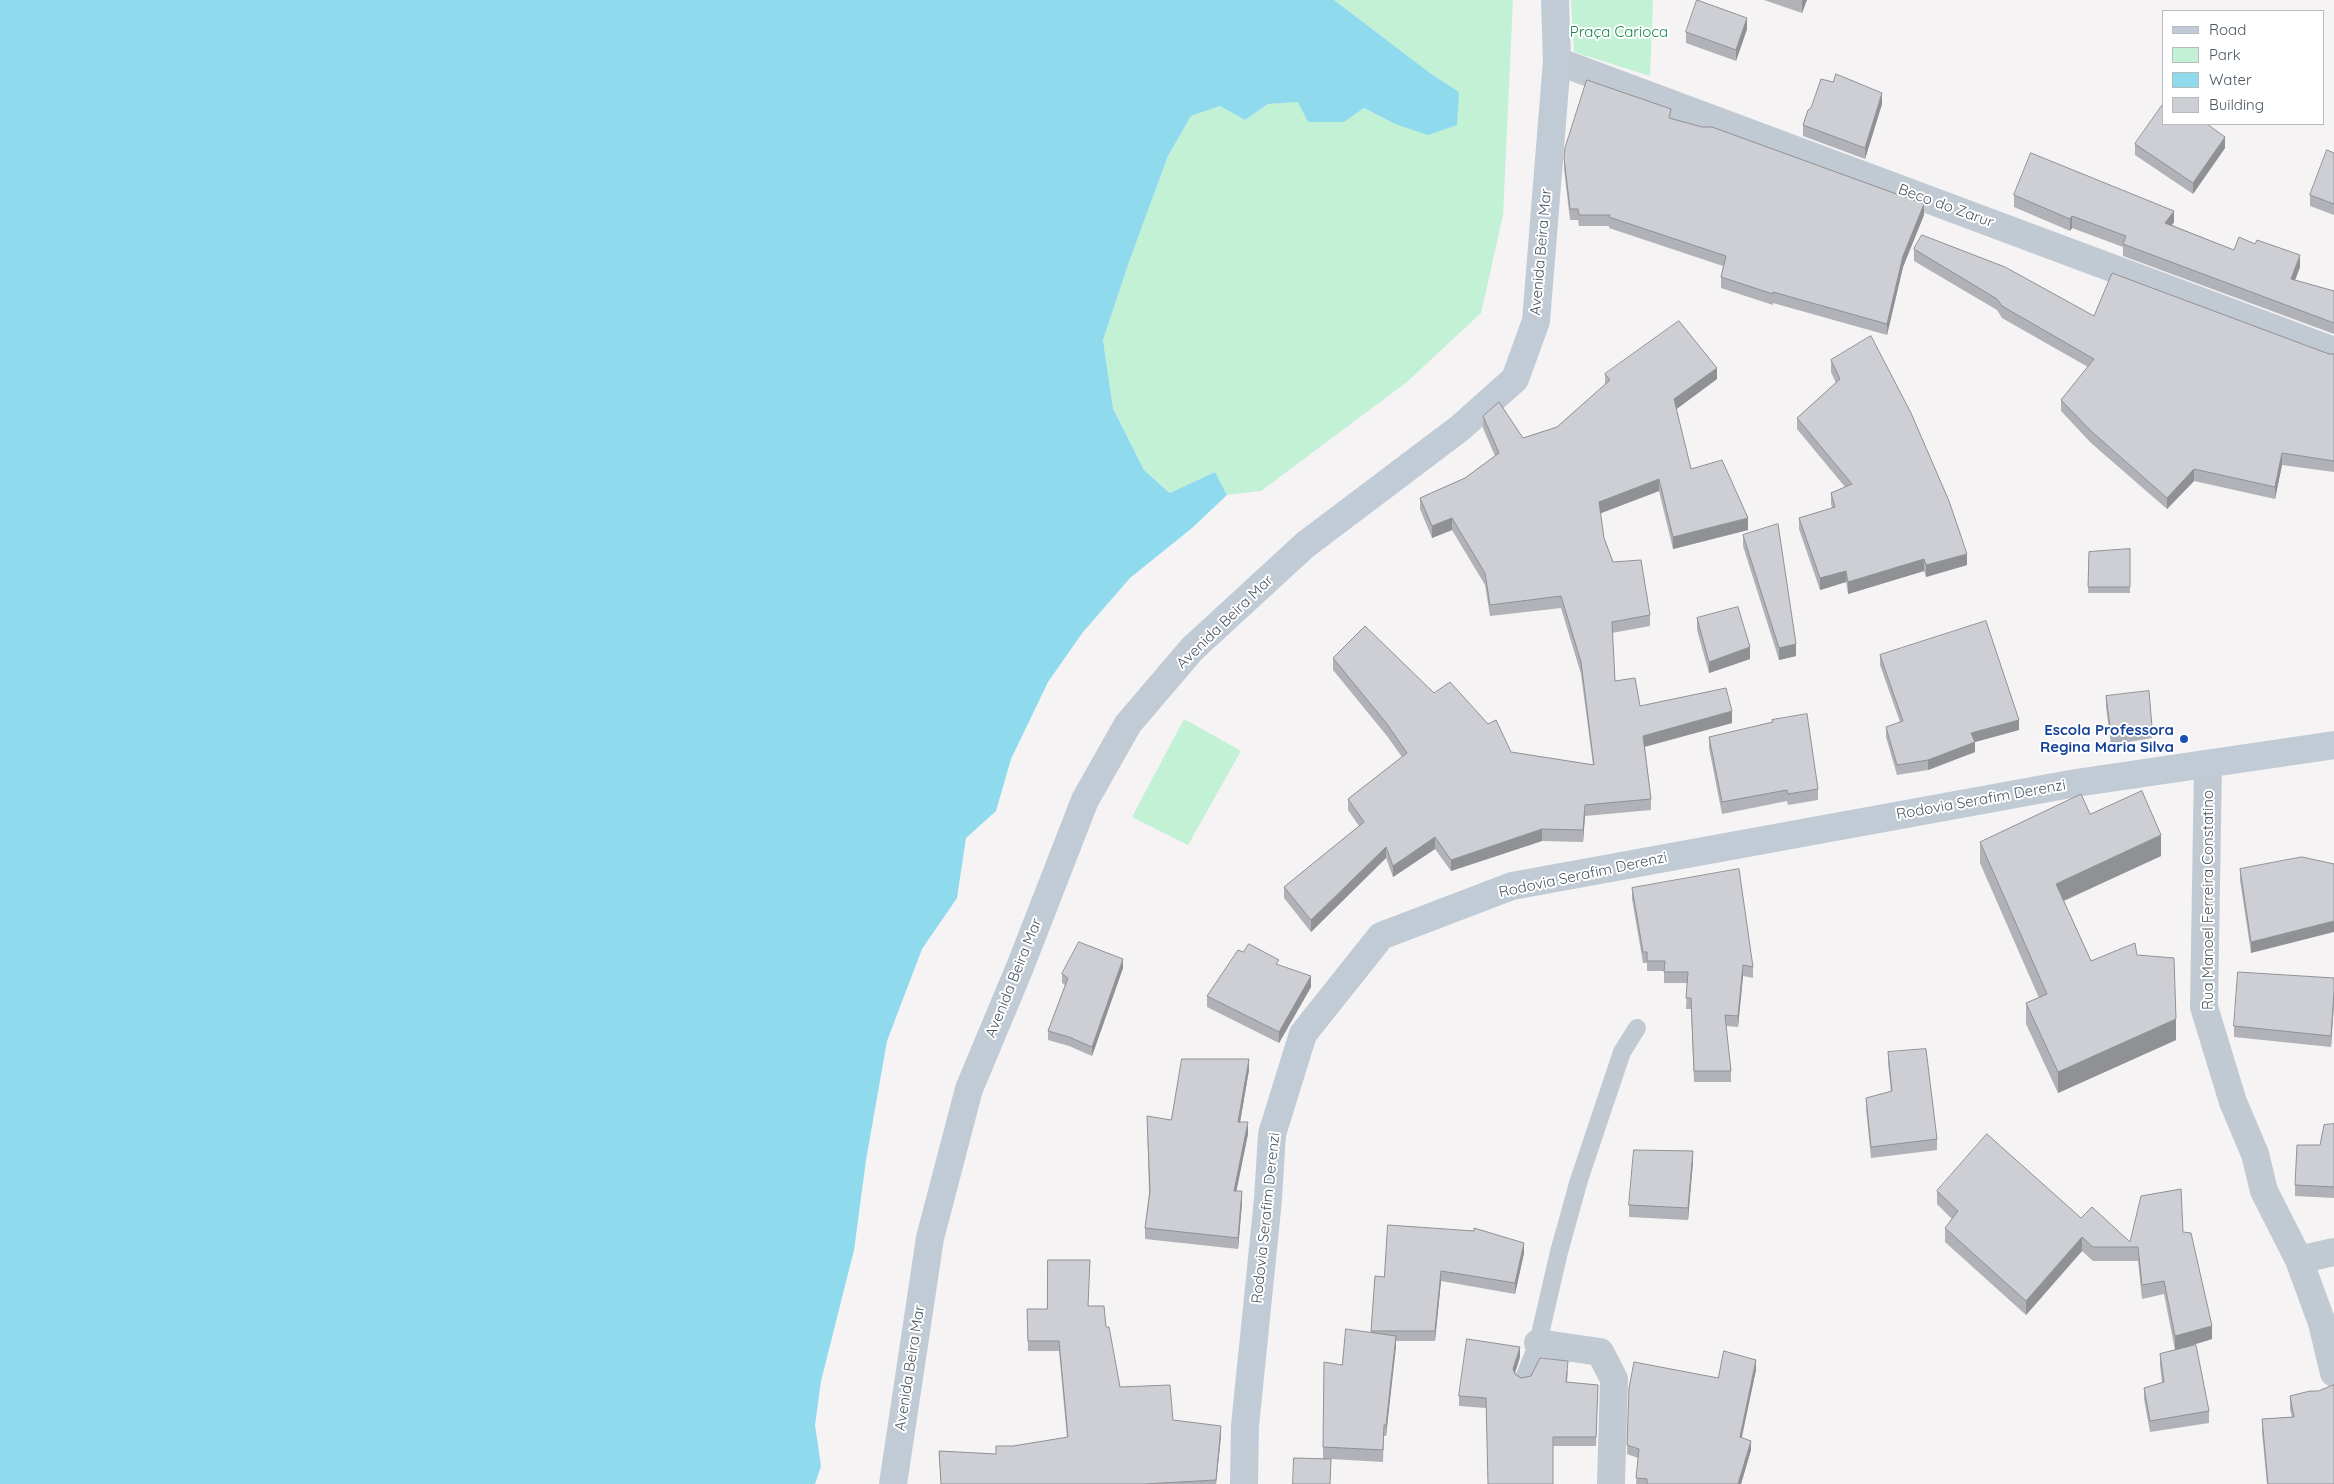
<!DOCTYPE html>
<html>
<head>
<meta charset="utf-8">
<style>
  body { margin:0 }
  #map { position:relative; width:2334px; height:1484px; overflow:hidden; background:#f5f3f3; font-family:Quicksand,sans-serif }
  canvas { display:block }
  .legend { position:absolute; left:2162px; top:10px; width:162px; height:115px; box-sizing:border-box; background:#fff; border:1px solid #b7bbc0; margin:0; padding:6px 9px; list-style:none; font-size:15px; color:#4a5661 }
  .legend li { display:flex; align-items:center; gap:10px; height:25px }
  .legend b { width:25px; border:1px solid #b7bbc0 }
</style>
</head>
<body>
<div id="map">
<canvas width="2334" height="1484"></canvas>
<ul class="legend">
<li><b style="height:6px;background:#c1cbd6"></b>Road</li>
<li><b style="height:14px;background:#c3f1d5"></b>Park</li>
<li><b style="height:14px;background:#90daee"></b>Water</li>
<li><b style="height:14px;background:#cdcfd5"></b>Building</li>
</ul>
</div>
<script>
const ctx = document.querySelector('canvas').getContext('2d');
ctx.lineJoin = 'round';
function fillPath(path, color) { ctx.fillStyle = color; ctx.fill(path, 'evenodd'); }
function trace(path, color, width, dash) { ctx.strokeStyle = color; ctx.lineWidth = width; ctx.lineCap = dash ? 'butt' : 'round'; ctx.setLineDash(dash || []); ctx.stroke(path); }
function drawText(font, color, halo, rows, align = 'center') {
  ctx.font = font + ' Quicksand,sans-serif'; ctx.lineWidth = 4; ctx.setLineDash([]); ctx.textBaseline = 'middle'; ctx.strokeStyle = halo; ctx.fillStyle = color; for (const [text, x, y, turn = 0] of rows) {
    ctx.save(); ctx.translate(x, y); ctx.rotate((+turn || 0) * Math.PI / 180); ctx.textAlign = isNaN(turn) ? turn : align; if (halo) ctx.strokeText(text, 0, 0); ctx.fillText(text, 0, 0); ctx.restore();
  }
}
fillPath(new Path2D(`
  M1334,0H1513L1503,215L1481,313L1407,382L1261,491L1227,495L1215,472L1171,493L1144,470L1113,407L1103,340L1129,262L1168,156L1191,116L1220,106L1245,120L1268,104L1298,102L1344,122L1364,108L1395,124L1459,92L1430,73Z
  M1571,0H1653L1650,76L1574,52Z
  M1184,719L1241,751L1188,845L1132,817Z`), '#c3f1d5');
fillPath(new Path2D(`
  M0,0H1334L1430,73L1459,92L1457,125L1428,135L1395,124L1364,108L1344,122H1308L1298,102L1268,104L1245,120L1220,106L1191,116L1168,156L1129,262L1103,340L1113,408L1144,470L1170,493L1215,472L1227,495L1192,528L1130,578L1083,632L1048,682L1011,759L996,811L966,838L957,898L922,949L887,1041L866,1160L854,1250L821,1381L815,1425L821,1466L815,1484H0Z`), '#90daee');
trace(new Path2D(`
  M1524,1378L1538,1343L1559,1252L1579,1180L1622,1052L1637,1028`), '#c1cad2', 18);
trace(new Path2D(`
  M1557,61L2334,351
  M2208,764L2204,1007L2233,1102L2255,1154L2264,1191L2299,1260L2322,1323L2334,1373
  M2299,1260L2334,1252
  M1538,1343L1600,1352L1614,1379L1611,1484`), '#c1cad2', 28);
trace(new Path2D(`
  M893,1484L930,1238L969,1089L1020,967L1085,800L1128,724L1192,649L1305,545L1460,428L1515,379L1536,321L1557,61L1555,0
  M1244,1484L1245,1426L1268,1199L1272,1134L1303,1034L1381,936L1512,886L2076,783L2334,745`), '#c1cbd6', 28);
fillPath(new Path2D(`
  M1764,0H1807L1802,13Z
  M1747,29L1736,61L1686,43V32Z
  M1882,104L1865,159L1803,136V125L1811,108Z
  M1671,118L1924,215L1903,267L1887,335L1773,303V305L1721,288V277L1723,266L1609,228V226H1579L1578,220H1570L1564,169V158Z
  M2135,144L2225,148L2193,194L2135,155Z
  M2334,153V215L2310,206V195Z
  M2014,195L2174,222L2172,225L2234,250L2300,267L2295,280L2334,291V334L2123,256V247L2072,228L2070,231L2014,207Z
  M1914,249L2094,316L2334,354V472L2282,465L2275,499L2194,481L2167,509L2091,443L2061,411V400L2088,367L2002,318L1997,310L1914,261Z
  M1831,360L1967,565L1926,577L1924,571L1848,594L1846,582L1820,590L1799,529V518L1832,508L1831,504V493L1845,487L1797,429V418L1836,383L1831,372Z
  M1605,374L1717,379L1676,409L1691,469L1748,530L1673,549L1659,491L1600,513L1604,538L1613,562L1650,615V626L1612,633L1615,681L1640,706L1732,723L1645,747L1651,799V810L1585,816L1583,842L1542,841L1451,871L1435,849L1393,877L1386,858L1311,932L1284,898V887L1359,826L1348,810V799L1402,757L1387,736L1333,670V658L1434,693L1511,752L1593,765L1581,674L1561,608L1490,616L1485,585L1452,530L1432,538L1420,509V498L1465,478L1495,456L1483,428V416L1523,438L1557,427L1605,385Z
  M1743,535L1796,656L1779,660L1743,546Z
  M2130,549V593H2088L2089,552Z
  M1697,618L1750,659L1709,673L1697,630Z
  M1880,655L2019,730L1975,742V752L1928,770L1897,775L1886,737V727L1900,722L1880,665Z
  M2106,696L2152,727V738L2111,745L2106,707Z
  M1709,737L1818,789V800L1788,805L1787,801L1722,814L1709,748Z
  M2090,814L2161,856L2064,901L2091,961L2137,955L2176,1040L2058,1093L2026,1024V1003L2039,998L1980,863V842Z
  M2334,864L2251,953L2240,880V869Z
  M1632,888L1753,967V978L1743,976L1738,1027L1726,1026L1731,1071V1082H1694L1691,1009H1686L1687,983H1664V971H1647V963H1643L1632,899Z
  M1243,952L1279,965L1311,987L1279,1043L1207,1007V996Z
  M1123,968L1092,1056L1069,1046L1048,1040V1031L1065,985L1062,983V974Z
  M2334,978L2331,1047L2234,1037V1026Z
  M1888,1052L1937,1139V1150L1871,1158L1866,1109V1098L1891,1092L1888,1063Z
  M1249,1070L1240,1122L1248,1134L1236,1191L1242,1203L1238,1249L1145,1239V1228L1149,1194L1147,1116L1171,1120Z
  M2334,1124V1198L2295,1196V1185L2320,1145Z
  M1693,1162L1688,1220L1629,1217V1205Z
  M1937,1191L2081,1218L2130,1242L2183,1232L2212,1339L2178,1350L2209,1411V1423L2150,1432L2144,1399V1388L2162,1383L2160,1365V1354L2175,1350L2164,1294L2142,1299L2138,1261H2093L2082,1251L2026,1315L1945,1242V1228L1952,1219L1937,1204Z
  M1524,1253L1515,1294L1441,1281L1435,1341H1396L1386,1436H1384L1383,1462L1331,1459L1330,1484H1293L1323,1458V1447L1342,1365L1371,1333L1375,1276L1384,1277Z
  M1088,1306L1106,1327L1120,1387L1173,1420L1221,1436L1216,1484H941L939,1451L996,1454V1446H1013L1067,1438L1059,1351H1028L1027,1309H1047Z
  M1520,1357L1515,1373L1521,1378L1568,1371L1567,1382L1598,1385L1596,1446H1553L1486,1408L1459,1406V1396Z
  M1756,1370L1741,1437L1751,1450L1741,1484H1636L1638,1458L1627,1454L1629,1388L1718,1378Z
  M2318,1391L2334,1484H2267L2262,1432V1419L2292,1417L2290,1409V1396Z`), '#b0b2b7');
fillPath(new Path2D(`
  M1803,0H1807L1802,13V1Z
  M1747,18V29L1736,61V50Z
  M1882,93V104L1865,159V148Z
  M2225,137V148L2193,194V183Z
  M1924,204V215L1903,267L1887,335V324L1903,256Z
  M2174,211V222L2165,235V223Z
  M2072,216V228L2070,231V219Z
  M2300,255V267L2291,291V279Z
  M1717,368V379L1674,411V399Z
  M2282,453V465L2275,499V487Z
  M2194,469V481L2167,509V498Z
  M1659,479V491L1599,514V502Z
  M1452,518V530L1432,538V526Z
  M1748,518V530L1673,549V537Z
  M1967,554V565L1926,577V565Z
  M1924,559V571L1848,594V582Z
  M1846,571V582L1820,590V578Z
  M1796,644V656L1779,660V648Z
  M1750,647V659L1709,673V662Z
  M1732,711V723L1643,747V736Z
  M2019,720V730L1971,743V733Z
  M1975,742V752L1928,770V760Z
  M1585,805V816L1583,842V830Z
  M1542,829V841L1451,871V860Z
  M2161,835V856L2056,904V884Z
  M1435,837V849L1393,877V866Z
  M1386,847V858L1311,932V920Z
  M2334,921V932L2251,953V942Z
  M1123,959V968L1092,1056V1047Z
  M1743,965V976L1738,1027V1016Z
  M1311,976V987L1279,1043V1032Z
  M2334,992V1004L2331,1047V1036Z
  M2176,1019V1040L2058,1093V1072Z
  M1249,1059V1070L1238,1134V1122Z
  M1248,1122V1134L1234,1203V1191Z
  M1693,1151V1162L1688,1220V1208Z
  M1242,1191V1203L1238,1249V1238Z
  M2082,1237V1251L2026,1315V1301Z
  M1524,1243V1253L1515,1294V1283Z
  M1441,1271V1281L1435,1341V1331Z
  M2212,1326V1339L2175,1350V1336Z
  M1396,1336V1347L1386,1436V1425Z
  M1520,1347V1357L1513,1379V1369Z
  M1756,1360V1370L1740,1446V1437Z
  M1221,1426V1436L1216,1484V1480Z
  M1751,1441V1450L1741,1484H1738Z`), '#909195');
const building = new Path2D(`
  M1697,0L1747,18L1736,50L1686,32Z
  M1836,74L1882,93L1865,148L1803,125L1808,110L1811,108L1821,79L1833,82Z
  M1587,80L1671,109L1669,118L1702,127H1712L1924,204L1903,256L1887,324L1773,292V294L1721,277L1726,256L1609,217L1610,215H1579L1578,209H1570L1564,158L1565,148Z
  M2163,104V124H2207L2225,137L2193,183L2135,144Z
  M2327,150L2334,153V204L2310,195Z
  M2031,153L2174,211L2165,223L2234,250L2239,237L2255,244L2257,240L2300,255L2291,279L2334,291V323L2123,244L2126,236L2072,216L2070,219L2014,195Z
  M1922,235L2005,267L2094,316L2112,273L2329,354H2334V461L2282,453L2275,487L2194,469L2167,498L2091,431L2061,400L2094,359L2002,306L1997,299L1914,249Z
  M1679,321L1717,368L1674,399L1691,469L1722,460L1748,518L1673,537L1659,479L1599,502L1604,538L1613,562L1641,560L1650,615L1612,622L1615,681L1635,678L1640,706L1726,688L1732,711L1643,736L1651,799L1585,805L1583,830L1542,829L1451,860L1435,837L1393,866L1386,847L1311,920L1284,887L1364,822L1348,799L1407,753L1387,724L1333,658L1365,626L1434,693L1450,682L1488,724L1496,720L1511,752L1594,765L1581,662L1561,596L1490,605L1485,573L1452,518L1432,526L1420,498L1465,478L1499,453L1483,416L1499,402L1523,438L1557,427L1610,380L1605,374Z
  M1871,336L1911,413L1949,501L1967,554L1926,565L1924,559L1848,582L1846,571L1820,578L1799,518L1835,507L1831,493L1852,484L1797,418L1840,379L1831,360Z
  M1778,524L1796,644L1779,648L1743,535Z
  M2130,549V587H2088L2089,552Z
  M1738,607L1750,647L1709,662L1697,618Z
  M1986,621L2019,720L1971,733L1975,742L1928,760L1897,765L1886,727L1903,721L1880,655Z
  M2149,691L2152,727L2111,734L2106,696Z
  M1807,714L1818,789L1788,794L1787,790L1722,802L1709,737L1773,722L1772,720Z
  M2142,791L2161,835L2056,884L2091,961L2135,943L2137,955L2174,958L2176,1019L2058,1072L2026,1003L2047,994L1980,842L2081,794L2090,814Z
  M2302,857L2334,864V921L2251,942L2240,869Z
  M1739,869L1753,967L1743,965L1738,1016L1725,1015L1731,1071H1694L1691,998H1686L1688,972H1664L1665,961H1647V952H1643L1632,888Z
  M1079,942L1123,959L1092,1047L1069,1037L1048,1031L1068,978L1062,974Z
  M1249,944L1279,960L1276,964L1311,976L1279,1032L1207,996L1238,950L1243,952Z
  M2238,972L2334,978V992L2331,1036L2234,1026Z
  M1926,1049L1937,1139L1871,1147L1866,1098L1892,1091L1888,1052Z
  M1182,1059H1249L1238,1122H1248L1234,1191H1242L1238,1238L1145,1228L1150,1191L1147,1116L1171,1120Z
  M2334,1124V1187L2295,1185L2297,1145H2320L2324,1125Z
  M1987,1134L2081,1218L2092,1207L2130,1242L2141,1196L2181,1189L2183,1232L2191,1233L2212,1326L2175,1336L2164,1281L2142,1285L2138,1247H2093L2082,1237L2026,1301L1945,1228L1958,1211L1937,1191Z
  M1634,1150L1693,1151L1688,1208L1629,1205Z
  M1388,1225L1474,1231V1228L1524,1243L1515,1283L1441,1271L1435,1331H1371L1375,1276L1384,1277Z
  M1048,1260H1090L1088,1306H1104L1106,1327H1109L1120,1387L1170,1385L1173,1420L1221,1426L1216,1480L1144,1484H941L939,1451L996,1454V1446H1013L1068,1437L1059,1341H1028L1027,1309H1047Z
  M1346,1329L1396,1336L1386,1425H1384L1383,1450L1323,1447L1324,1362L1342,1365Z
  M1467,1339L1520,1347L1513,1369L1515,1374L1521,1378L1531,1376L1540,1358L1568,1361L1566,1382L1598,1385L1596,1437H1553V1484H1488L1486,1398L1459,1396Z
  M2196,1345L2209,1411L2150,1421L2144,1388L2164,1382L2160,1354Z
  M1724,1351L1756,1360L1740,1437L1751,1441L1738,1484H1647V1479L1636,1478L1639,1449L1627,1445L1629,1388L1634,1362L1718,1378Z
  M2334,1385V1484H2268L2262,1419L2294,1417L2290,1396L2310,1391H2318Z
  M1294,1458L1331,1459L1330,1484H1293Z`);
fillPath(building, '#cdcfd5');
trace(building, '#909195', 1);
for (const [x, y, r, color] of [
  [2184,739,5,"#1a4fb4"]
]) { const dot = new Path2D(); dot.arc(x, y, r, 0, 2 * Math.PI); ctx.fillStyle = color; ctx.fill(dot); trace(dot, '#fff', 2); }
drawText('15px', '#17864f', '#fff', [
  ["Praça Carioca",1619,32]
]);
drawText('15px', '#4a5661', '#fff', [
  ["Beco do Zarur",1946,206,20],
  ["Avenida Beira Mar",1541,252,-85],
  ["Avenida Beira Mar",1225,622,-44],
  ["Rodovia Serafim Derenzi",1981,800,-10],
  ["Rodovia Serafim Derenzi",1583,875,-12],
  ["Rua Manoel Ferreira Constatino",2208,900,-90],
  ["Avenida Beira Mar",1014,978,-68],
  ["Rodovia Serafim Derenzi",1266,1218,-84],
  ["Avenida Beira Mar",910,1368,-81]
]);
drawText('bold 15px', '#164399', '#fff', [
  ["Escola Professora",2174,730],
  ["Regina Maria Silva",2174,747]
], 'right');
</script>
</body>
</html>
